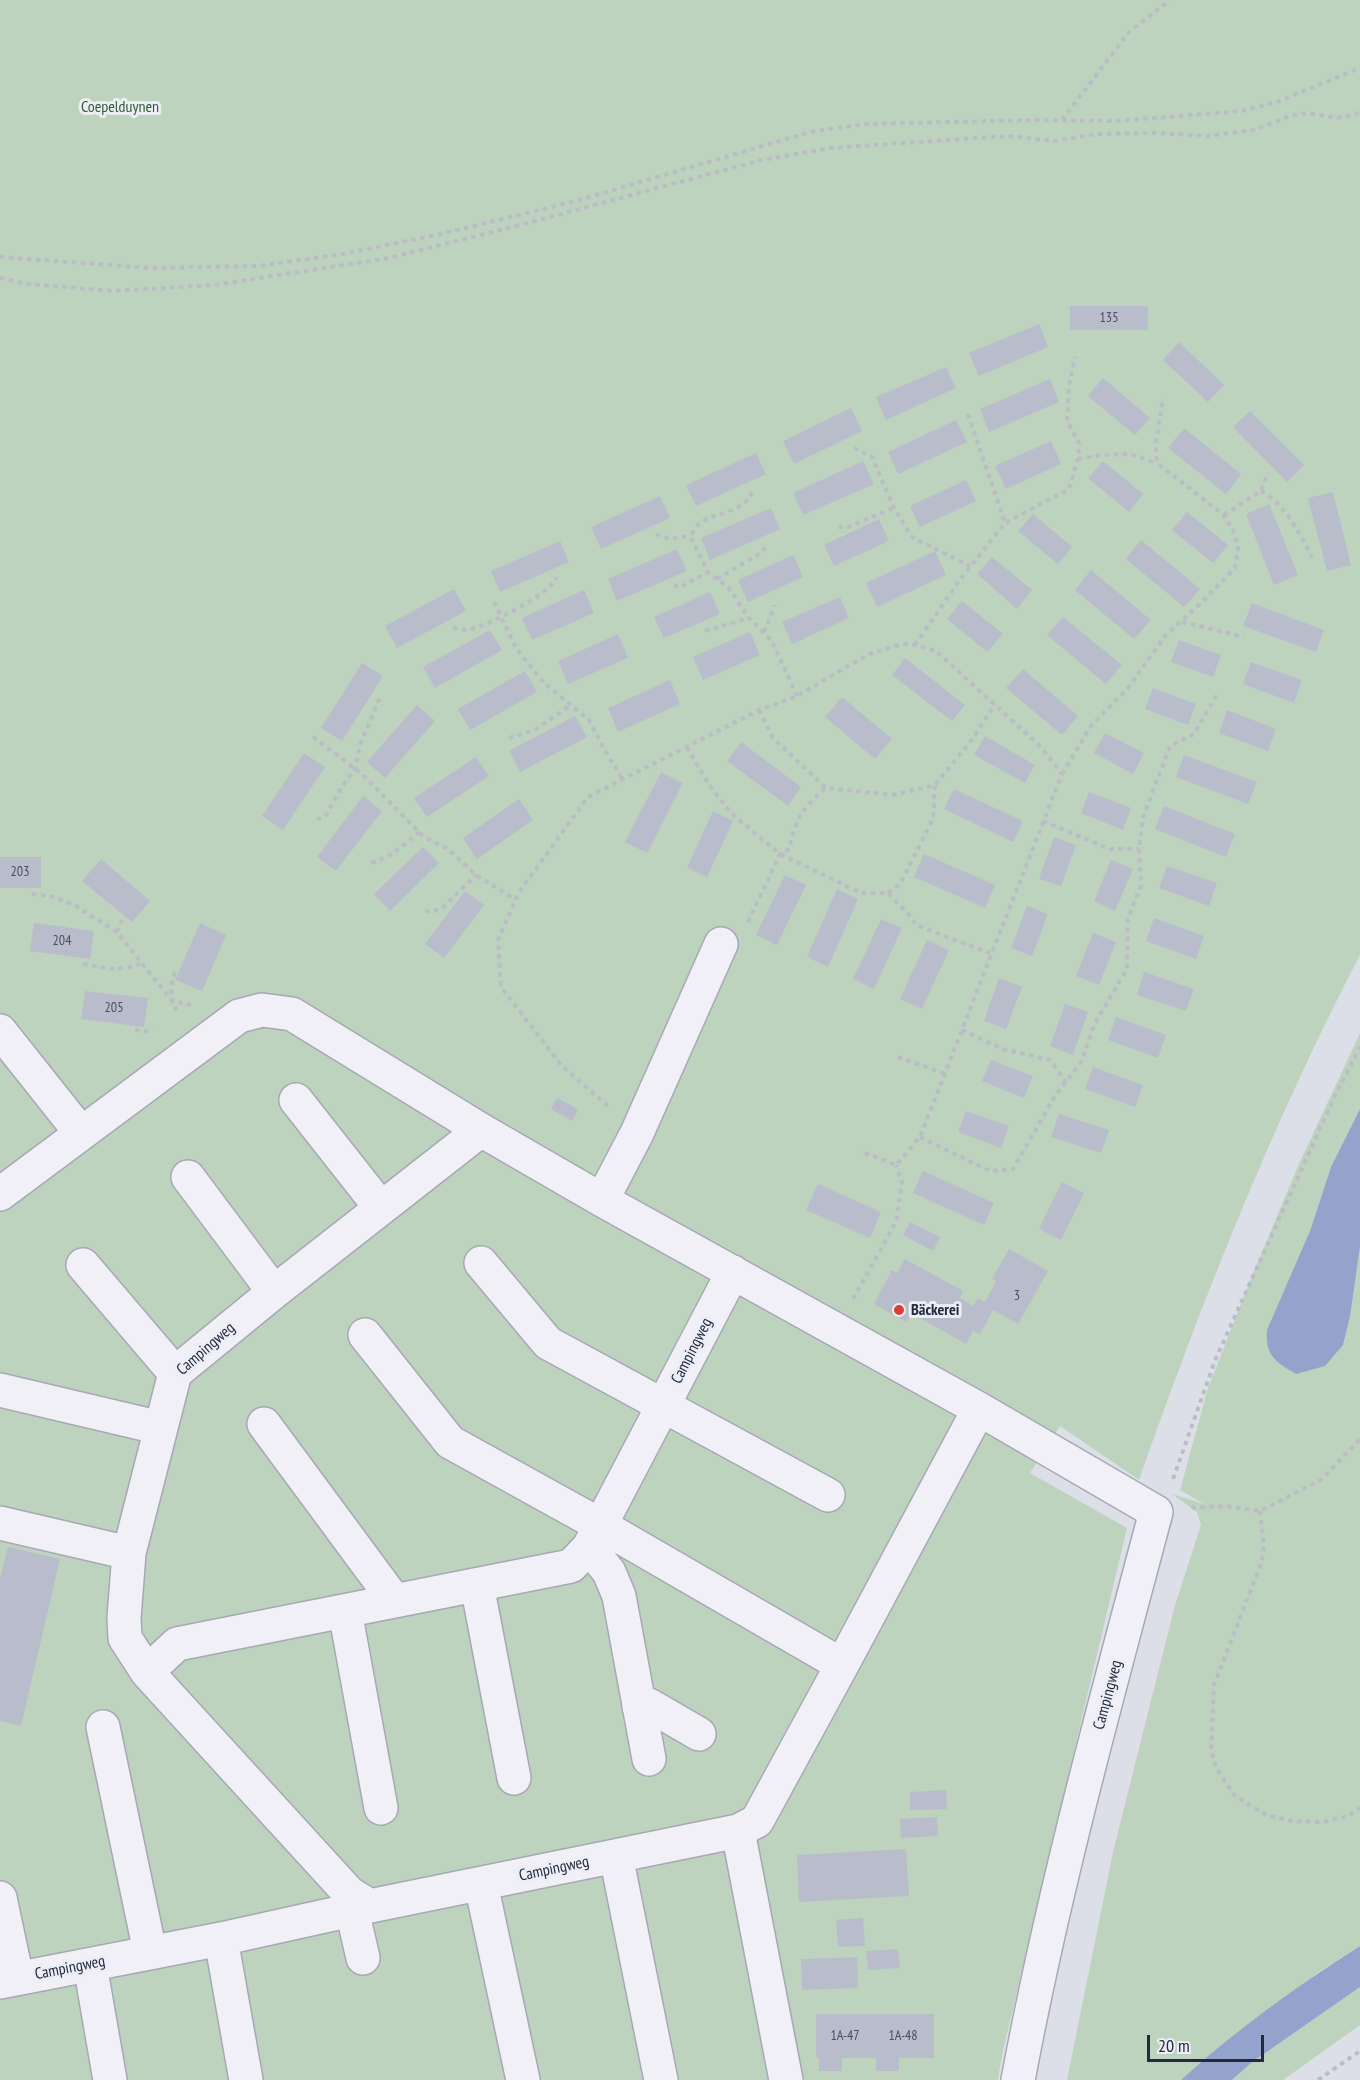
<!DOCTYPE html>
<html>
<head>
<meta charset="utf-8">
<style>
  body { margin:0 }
  #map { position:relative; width:1360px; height:2080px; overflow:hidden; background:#dddfe8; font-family:"PT Sans Narrow",sans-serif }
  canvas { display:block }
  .scale { position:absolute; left:1147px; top:2035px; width:117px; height:27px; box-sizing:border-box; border:3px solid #25293f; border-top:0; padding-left:8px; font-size:18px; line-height:21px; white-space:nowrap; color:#25293f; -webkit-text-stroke:4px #eceef6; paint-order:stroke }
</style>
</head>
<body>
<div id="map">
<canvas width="1360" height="2080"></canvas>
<div class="scale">20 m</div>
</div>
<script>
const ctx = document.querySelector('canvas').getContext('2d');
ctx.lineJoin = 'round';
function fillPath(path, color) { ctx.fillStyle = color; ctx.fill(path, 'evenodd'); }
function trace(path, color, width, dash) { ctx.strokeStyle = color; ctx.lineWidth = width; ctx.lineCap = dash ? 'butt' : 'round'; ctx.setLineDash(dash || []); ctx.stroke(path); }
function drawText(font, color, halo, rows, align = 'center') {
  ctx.font = font + ' "PT Sans Narrow",sans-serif'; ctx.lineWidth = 6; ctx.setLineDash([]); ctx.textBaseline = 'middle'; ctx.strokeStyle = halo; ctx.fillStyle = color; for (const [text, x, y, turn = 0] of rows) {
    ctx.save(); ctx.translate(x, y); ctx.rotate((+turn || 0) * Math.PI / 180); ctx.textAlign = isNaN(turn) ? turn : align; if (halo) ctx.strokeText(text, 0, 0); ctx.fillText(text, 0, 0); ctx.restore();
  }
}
fillPath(new Path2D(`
  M0,0H1360V955C1272,1124 1202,1301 1139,1480L1060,1426L1030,1473L1127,1528L1002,2055L998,2080H0Z
  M1360,1033V1109L1331,1167L1310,1231L1343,1345L1350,1317L1360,1247V1946L1316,1974L1181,2080H1067L1113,1852L1175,1605L1201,1525L1197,1512L1172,1494L1204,1504L1180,1490L1208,1388L1250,1281L1298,1166Z
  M1360,1987V2025L1283,2080H1232L1251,2063Z`), '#bed3bd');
fillPath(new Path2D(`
  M1360,1109V1247L1350,1317L1343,1345L1325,1366L1296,1374C1276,1362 1265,1356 1267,1330L1310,1231L1331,1167Z
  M1360,1946V1987L1251,2063L1232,2080H1181C1236,2030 1297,1986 1360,1946Z`), '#94a3cb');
fillPath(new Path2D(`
  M1070,306H1148V330H1070Z
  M1039,324L1048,347L979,376L969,353Z
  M1179,342L1224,385L1208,402L1163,360Z
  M946,367L956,388L886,420L876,397Z
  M1103,378L1150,418L1135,435L1088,396Z
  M1050,379L1059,402L989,432L980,409Z
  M851,408L862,431L794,464L783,441Z
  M1250,411L1304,465L1287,482L1233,427Z
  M956,420L967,442L898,474L888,452Z
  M1184,428L1241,474L1226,494L1168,448Z
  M1051,441L1061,464L1006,489L995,466Z
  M756,453L766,474L696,506L686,485Z
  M863,461L874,484L803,515L793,493Z
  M1103,461L1143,494L1129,512L1088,478Z
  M966,480L976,501L920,527L910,506Z
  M1333,492L1351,565L1327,571L1308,498Z
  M660,496L670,518L601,549L591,527Z
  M1269,504L1298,575L1274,585L1246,514Z
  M771,508L780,529L710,560L701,538Z
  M1187,512L1228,545L1213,563L1172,530Z
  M1033,514L1072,547L1058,564L1018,531Z
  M879,519L889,541L834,566L824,545Z
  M1141,540L1200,589L1184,607L1126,559Z
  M560,541L569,562L500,592L491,571Z
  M677,549L687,571L617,601L608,579Z
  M935,551L946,575L877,607L866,583Z
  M793,555L803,577L748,602L738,580Z
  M992,557L1032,590L1017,609L977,574Z
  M1091,570L1151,620L1134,639L1075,590Z
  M454,589L466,611L397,648L385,626Z
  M584,590L594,613L532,640L522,618Z
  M710,592L720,614L664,638L654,617Z
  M840,597L849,618L792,644L782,622Z
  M962,601L1003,634L987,652L947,619Z
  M1252,603L1324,630L1316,652L1243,626Z
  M1063,617L1122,665L1106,684L1047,635Z
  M490,630L502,650L435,688L423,667Z
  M750,632L760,655L703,680L693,657Z
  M618,634L628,658L568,684L558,661Z
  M1179,640L1221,655L1213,677L1171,662Z
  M905,658L965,705L952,721L892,675Z
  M1251,662L1302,680L1294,703L1243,684Z
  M362,663L383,676L342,741L321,728Z
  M1023,669L1078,716L1062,735L1006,688Z
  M525,671L537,692L470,730L458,709Z
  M670,680L680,704L618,732L608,708Z
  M1153,688L1196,704L1188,725L1145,709Z
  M842,697L892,739L875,759L825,717Z
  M417,705L435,721L385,778L367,762Z
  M1227,710L1276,729L1268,751L1219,733Z
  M575,716L587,737L520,772L509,751Z
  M1105,733L1144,753L1133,774L1094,753Z
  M985,736L1035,765L1025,783L974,755Z
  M741,742L801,787L788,806L727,761Z
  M304,753L325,767L283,830L262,816Z
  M1184,755L1257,782L1248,804L1176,777Z
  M476,757L489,776L427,817L414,798Z
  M661,772L683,783L647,853L625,842Z
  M954,789L1023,821L1013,842L944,809Z
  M1089,792L1131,808L1123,830L1081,813Z
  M363,796L382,811L336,871L317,857Z
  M519,799L533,820L477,859L463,838Z
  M1164,806L1235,834L1226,857L1155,829Z
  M713,811L733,821L707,877L687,868Z
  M1054,837L1076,845L1061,886L1039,879Z
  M423,847L439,863L390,911L374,894Z
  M924,854L995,885L985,908L914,877Z
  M0,857H41V888H0Z
  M101,859L150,901L132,922L82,881Z
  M1111,860L1133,869L1115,911L1094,901Z
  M1167,866L1217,883L1209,906L1159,888Z
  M785,875L806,885L777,945L756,935Z
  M837,889L858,899L828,967L807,957Z
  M465,891L484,905L444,958L425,944Z
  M1027,906L1048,914L1032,956L1011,948Z
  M1154,918L1204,936L1196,959L1146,941Z
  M881,919L902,928L874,989L853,979Z
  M34,923L94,931L90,959L30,951Z
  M200,923L226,935L202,991L175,980Z
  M1093,933L1116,942L1099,985L1076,976Z
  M927,940L949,950L922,1009L900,999Z
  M1144,972L1194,989L1186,1011L1137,995Z
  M999,978L1022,987L1006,1029L984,1021Z
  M85,991L148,998L144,1027L81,1019Z
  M1065,1004L1088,1012L1073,1055L1050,1046Z
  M1116,1017L1166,1035L1158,1058L1108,1040Z
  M991,1060L1033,1076L1024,1098L982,1081Z
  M1093,1067L1143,1085L1135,1107L1085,1089Z
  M557,1098L578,1109L572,1121L551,1109Z
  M966,1111L1009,1126L1001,1148L958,1132Z
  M1059,1114L1109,1130L1101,1153L1051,1137Z
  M923,1171L994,1203L984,1225L913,1193Z
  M1062,1182L1084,1193L1061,1240L1039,1229Z
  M818,1184L881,1212L870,1238L806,1210Z
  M910,1222L940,1237L933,1251L903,1235Z
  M1009,1249L1048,1271L1018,1324L993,1310L980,1334L973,1331L966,1344L911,1313L906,1322L874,1304L892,1270L897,1273L905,1259L963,1291L960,1298L973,1306L978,1298L985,1302L996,1281L992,1279Z
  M8,1547L60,1559L21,1726L0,1721V1579Z
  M946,1790L947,1809L910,1810V1792Z
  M937,1817L938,1836L901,1838L900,1819Z
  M906,1849L909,1896L799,1902L797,1855Z
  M863,1918L865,1946L838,1947L836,1920Z
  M898,1949L900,1968L868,1970L866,1951Z
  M857,1957L858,1988L802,1990L801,1959Z
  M816,2014H934V2058H899V2071H876V2058H842V2071H819V2058H816Z`), '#b9bccb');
const minor = new Path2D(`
  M0,1031L81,1133
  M296,1100L381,1208
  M481,1130L274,1292L175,1373L129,1553L124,1618L125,1638L147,1672L349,1893L370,1906L738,1831L757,1821L842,1665L979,1409
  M188,1177L274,1292
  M0,1194L239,1016L262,1010L292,1014L481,1130L602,1200L979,1409L1156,1512C1106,1700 1054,1888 1018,2080
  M602,1200L637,1133L721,944
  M481,1263L548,1343L828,1495
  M83,1265L175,1373
  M365,1335L450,1442L600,1525L842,1665
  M0,1390L161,1428
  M264,1424L394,1600
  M0,1523L129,1553
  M589,1547L609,1572L619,1596L649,1759
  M477,1585L514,1778
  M345,1611L381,1808
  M147,1672L177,1644L571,1566L589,1547L733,1272
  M639,1707L649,1705L699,1734
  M103,1727L150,1952
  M738,1831L786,2080
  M616,1856L661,2080
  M481,1884L523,2080
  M0,1898L17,1978
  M352,1910L363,1958
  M221,1939L246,2080
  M90,1965L110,2080
  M0,1982L221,1939L370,1906`);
trace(minor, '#a6a8b5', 36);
trace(new Path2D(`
  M1062,120L1129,32L1170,0
  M0,257L151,268L258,266L342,254L436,235L576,201L810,132L864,124L1037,120L1116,121L1242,111L1277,102L1360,68
  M0,278L27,284L113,291L214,285L389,258L520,225L762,160L830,148L1008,136L1054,141L1097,134L1156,133L1207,136L1254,130L1287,117L1306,113L1337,118L1356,114L1360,111
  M968,414L1005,523
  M854,448L872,457L894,508L912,537L970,566
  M1078,459L1101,455L1129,454L1157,463
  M1261,491C1286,505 1299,533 1312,557
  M752,492C744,514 715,511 699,524C696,527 693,533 690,536L708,572L729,588L749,618L772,641L797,696
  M1224,515L1261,491L1268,473
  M838,527H848L894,508
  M656,534L669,539L690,536
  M717,579L761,553L767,545
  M674,585L679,588L708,572
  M494,602L516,648L544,683L589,720L605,751L623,780
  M1182,622L1244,637
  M453,628C459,629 465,631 471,629C488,626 554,592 556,577
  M705,631L749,618
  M764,632L775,605
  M915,645L959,581L1005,523L1069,489L1078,459L1079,443L1067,421L1069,386L1075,357
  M759,710L773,738L826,788
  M313,737L361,773L424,837L448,849L476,875L516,900
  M509,738L535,730L571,705
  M687,747L709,785L731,813L780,854L861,893H888L910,916L916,925L992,954
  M1062,774L1091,726L1128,688L1165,636L1201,603L1235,568L1238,549L1235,534L1224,515L1157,463L1156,443L1163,398
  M317,819L325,817L343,785L355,769L361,743L381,695
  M1043,821L1110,849H1139
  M371,863C391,857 403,846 419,832
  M888,893L900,884L933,819L935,785
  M32,894L54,897L74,905L117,932L172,1001L178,1014
  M425,911L432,912L442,908L476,875
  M748,922L780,854L789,849C795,821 803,806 826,788L893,795L935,785L971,741L995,704
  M117,932L122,920
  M83,964C106,968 120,972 142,963
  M175,972L171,986L172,1001L191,1005
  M135,1030L153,1032
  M962,1030L1003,1049L1050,1060L1066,1082
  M898,1057L945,1074
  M608,1106L561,1065L501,987L498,940L519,892L588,797L759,710L797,696L869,654L903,644L915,645L936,651L1041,747L1062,774L920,1137L896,1165L860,1151
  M920,1137L990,1171L1013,1169L1055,1096L1081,1062L1095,1023L1127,969L1128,918L1141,886L1139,849L1143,817L1170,746L1194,734L1218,693
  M853,1299L896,1222L902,1182L896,1165
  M1173,1479L1216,1358L1334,1098L1360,1047
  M1192,1506L1194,1508L1226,1506L1260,1511L1321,1480L1360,1439
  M1260,1511L1264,1545L1262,1561L1214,1685L1211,1750L1216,1768L1235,1796L1266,1815L1292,1821L1323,1822L1349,1816L1360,1807
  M1318,2080L1360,2051`), '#bbbcc6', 4, [4.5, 4.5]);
trace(minor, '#f0f0f6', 33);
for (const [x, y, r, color] of [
  [899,1310,6,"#d84136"]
]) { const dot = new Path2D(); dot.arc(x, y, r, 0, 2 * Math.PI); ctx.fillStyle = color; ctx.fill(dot); trace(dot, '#eceef6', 2); }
drawText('14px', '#4a4e62', null, [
  ["135",1109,318],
  ["203",20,872],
  ["204",62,941],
  ["205",114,1008],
  ["3",1017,1296],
  ["1A-47",845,2036],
  ["1A-48",903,2036]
]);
drawText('16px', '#315c32', '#eceef6', [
  ["Coepelduynen",120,107]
]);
drawText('bold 16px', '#25293f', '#eceef6', [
  ["Bäckerei",911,1310]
], 'left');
drawText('16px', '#25293f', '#eceef6', [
  ["Campingweg",206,1349,-41],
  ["Campingweg",692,1351,-63],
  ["Campingweg",1108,1695,-75],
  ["Campingweg",554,1869,-12],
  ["Campingweg",70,1968,-11]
]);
</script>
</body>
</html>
